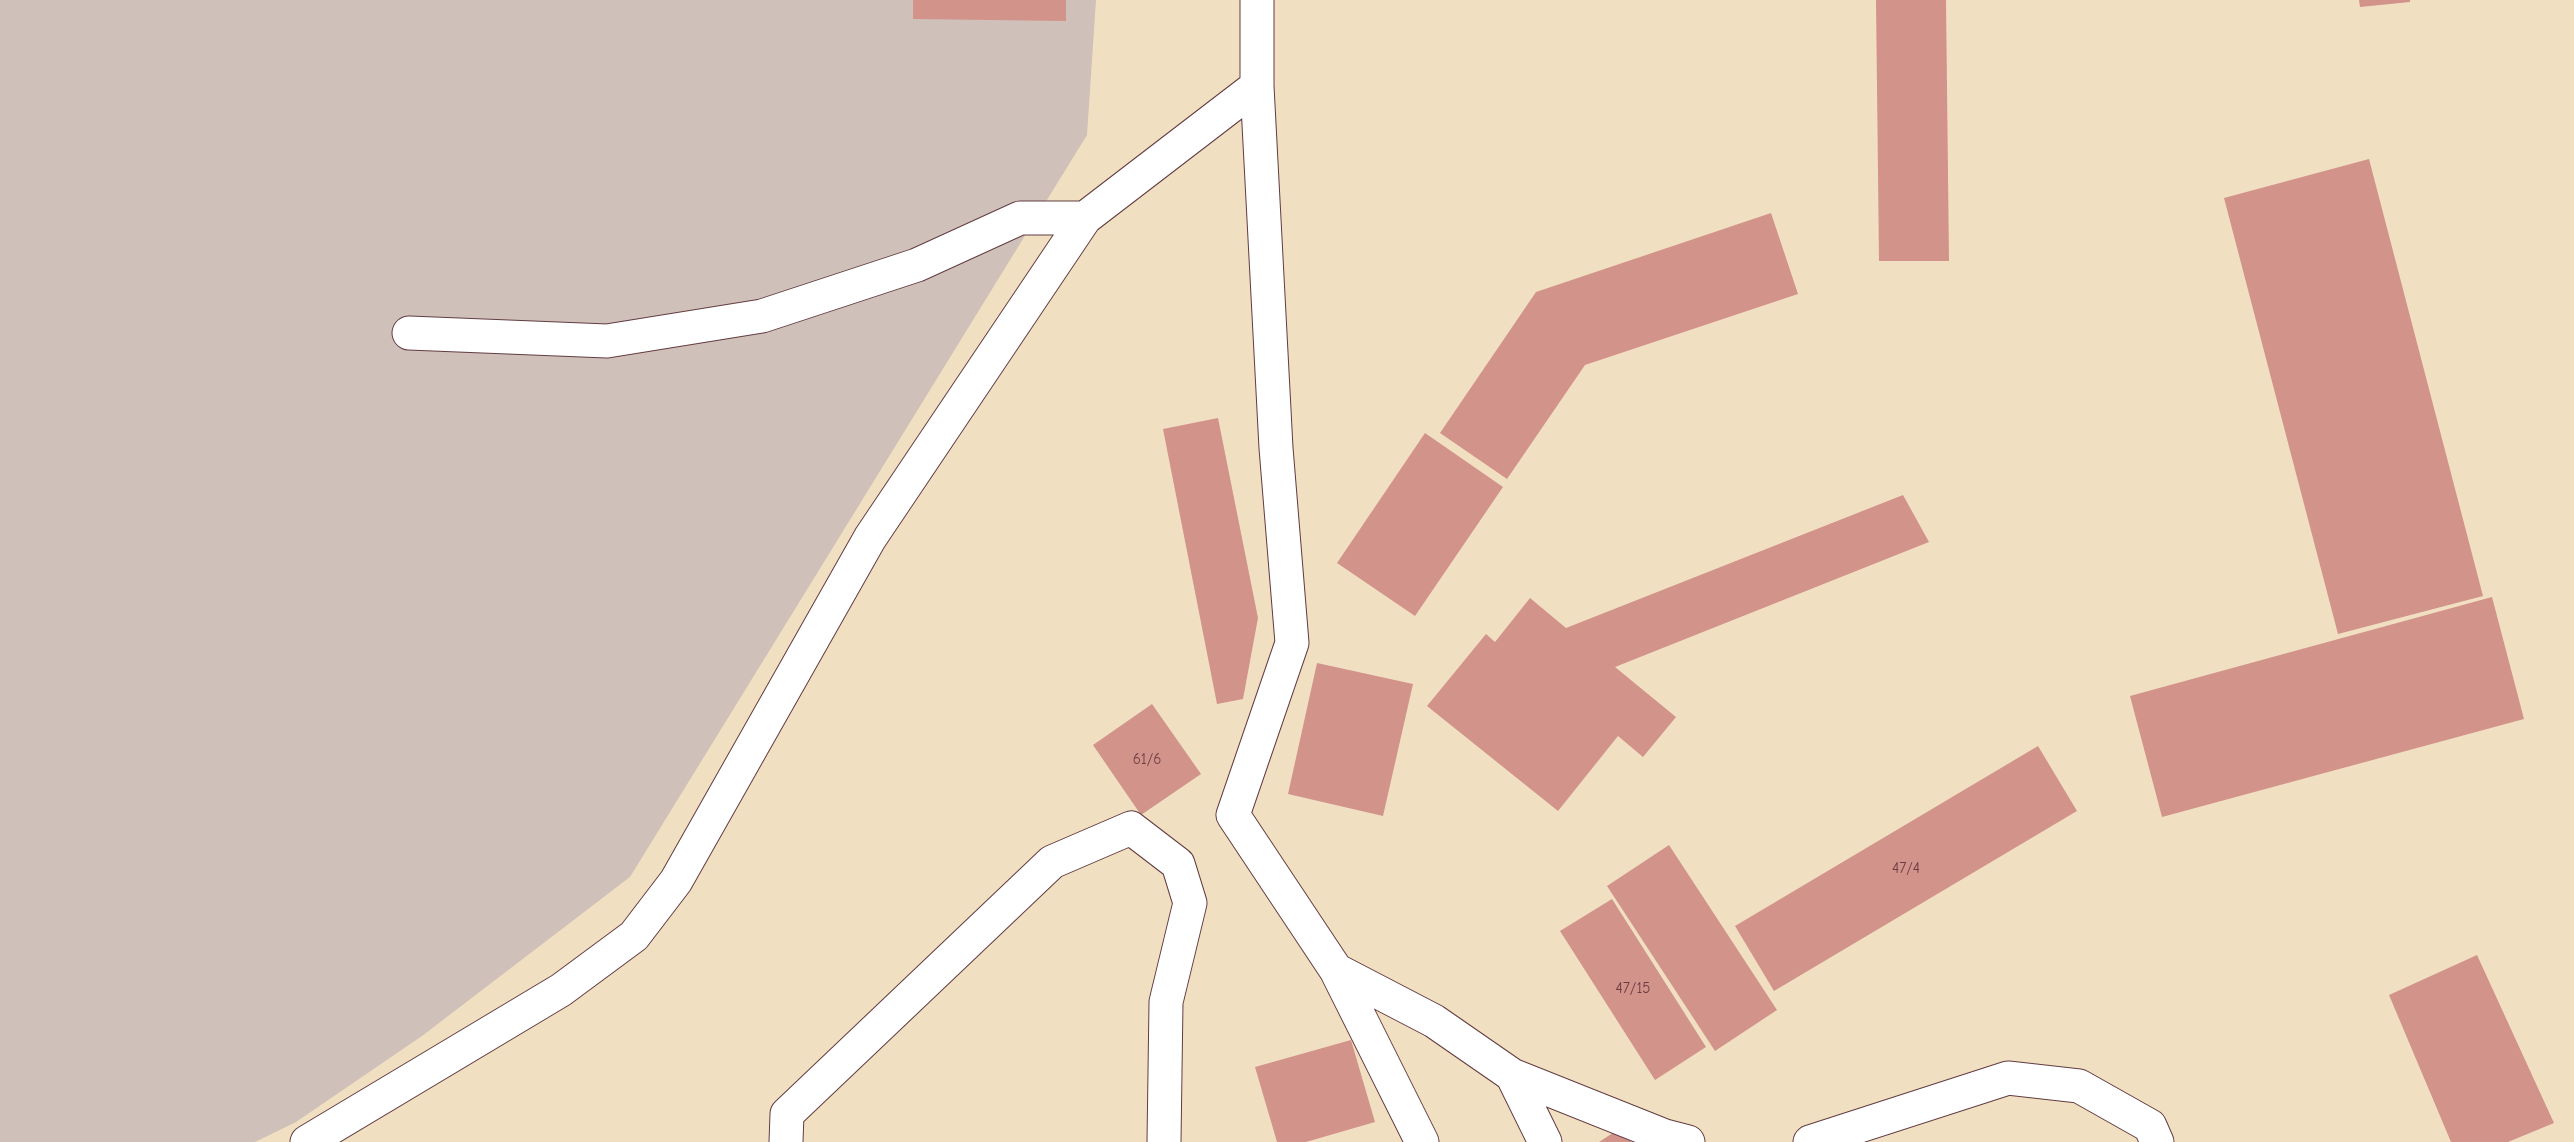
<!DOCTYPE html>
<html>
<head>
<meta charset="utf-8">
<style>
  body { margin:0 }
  canvas { display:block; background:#f1dfc1 }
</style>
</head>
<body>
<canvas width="2574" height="1142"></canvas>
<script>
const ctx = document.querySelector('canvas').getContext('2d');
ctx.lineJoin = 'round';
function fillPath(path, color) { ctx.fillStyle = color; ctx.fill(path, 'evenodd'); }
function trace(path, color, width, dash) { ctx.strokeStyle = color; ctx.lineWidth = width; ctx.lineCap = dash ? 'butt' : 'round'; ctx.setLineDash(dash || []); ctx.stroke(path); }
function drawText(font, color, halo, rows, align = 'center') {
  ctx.font = font + ' "Comic Neue",sans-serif'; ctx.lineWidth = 4.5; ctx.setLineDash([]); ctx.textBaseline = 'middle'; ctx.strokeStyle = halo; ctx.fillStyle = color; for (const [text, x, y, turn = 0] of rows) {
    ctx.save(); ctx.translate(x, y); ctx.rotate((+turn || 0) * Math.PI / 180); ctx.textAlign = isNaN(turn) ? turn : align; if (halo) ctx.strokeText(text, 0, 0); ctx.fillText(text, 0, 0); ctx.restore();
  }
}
fillPath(new Path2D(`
  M0,0H1096L1087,135L630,877L422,1036L296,1122L255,1142H0Z`), '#cfc1ba');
fillPath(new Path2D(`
  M913,0H1066V21L913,19Z
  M1876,0H1946L1949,261H1879Z
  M2359,0H2410V2L2360,7Z
  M2369,159L2483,596L2338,634L2224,198Z
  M1771,213L1798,294L1585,365L1507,479L1440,433L1536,292Z
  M1218,418L1258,618L1243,699L1217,704L1163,429Z
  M1425,433L1503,487L1415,616L1337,563Z
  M1903,495L1929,542L1615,667L1676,717L1643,757L1618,736L1558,811L1427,706L1486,634L1495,642L1530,598L1566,628Z
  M2492,597L2524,719L2162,817L2130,696Z
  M1317,663L1413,684L1383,816L1288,794Z
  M1152,704L1201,774L1141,815L1093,745Z
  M2038,746L2077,811L1774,991L1735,926Z
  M1669,845L1777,1010L1715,1051L1607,886Z
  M1612,899L1706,1047L1655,1080L1560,931Z
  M2477,955L2554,1123L2508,1142H2451L2389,995Z
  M1351,1040L1375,1122L1306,1142H1277L1255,1067Z
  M1622,1127L1631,1142H1599Z`), '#d2938b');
const minor = new Path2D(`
  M1257,0V86L1276,448L1292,643L1233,815L1336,970L1422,1142
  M409,333L607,341L762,316L917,265L1020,218H1085
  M1336,970L1434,1021L1512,1075L1665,1136L1688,1142
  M1512,1075L1545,1142
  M307,1142L561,990L634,936L676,881L870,538L1085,218L1257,86
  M786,1142L787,1114L1052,862L1131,828L1178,864L1190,903L1166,1002L1164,1142
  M1810,1142L2008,1078L2079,1086L2150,1126L2157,1142`);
trace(minor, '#633c42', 35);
trace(minor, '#fff', 33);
drawText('15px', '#6c3c43', null, [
  ["61/6",1147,760],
  ["47/4",1906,869],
  ["47/15",1633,989]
]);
</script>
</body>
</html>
